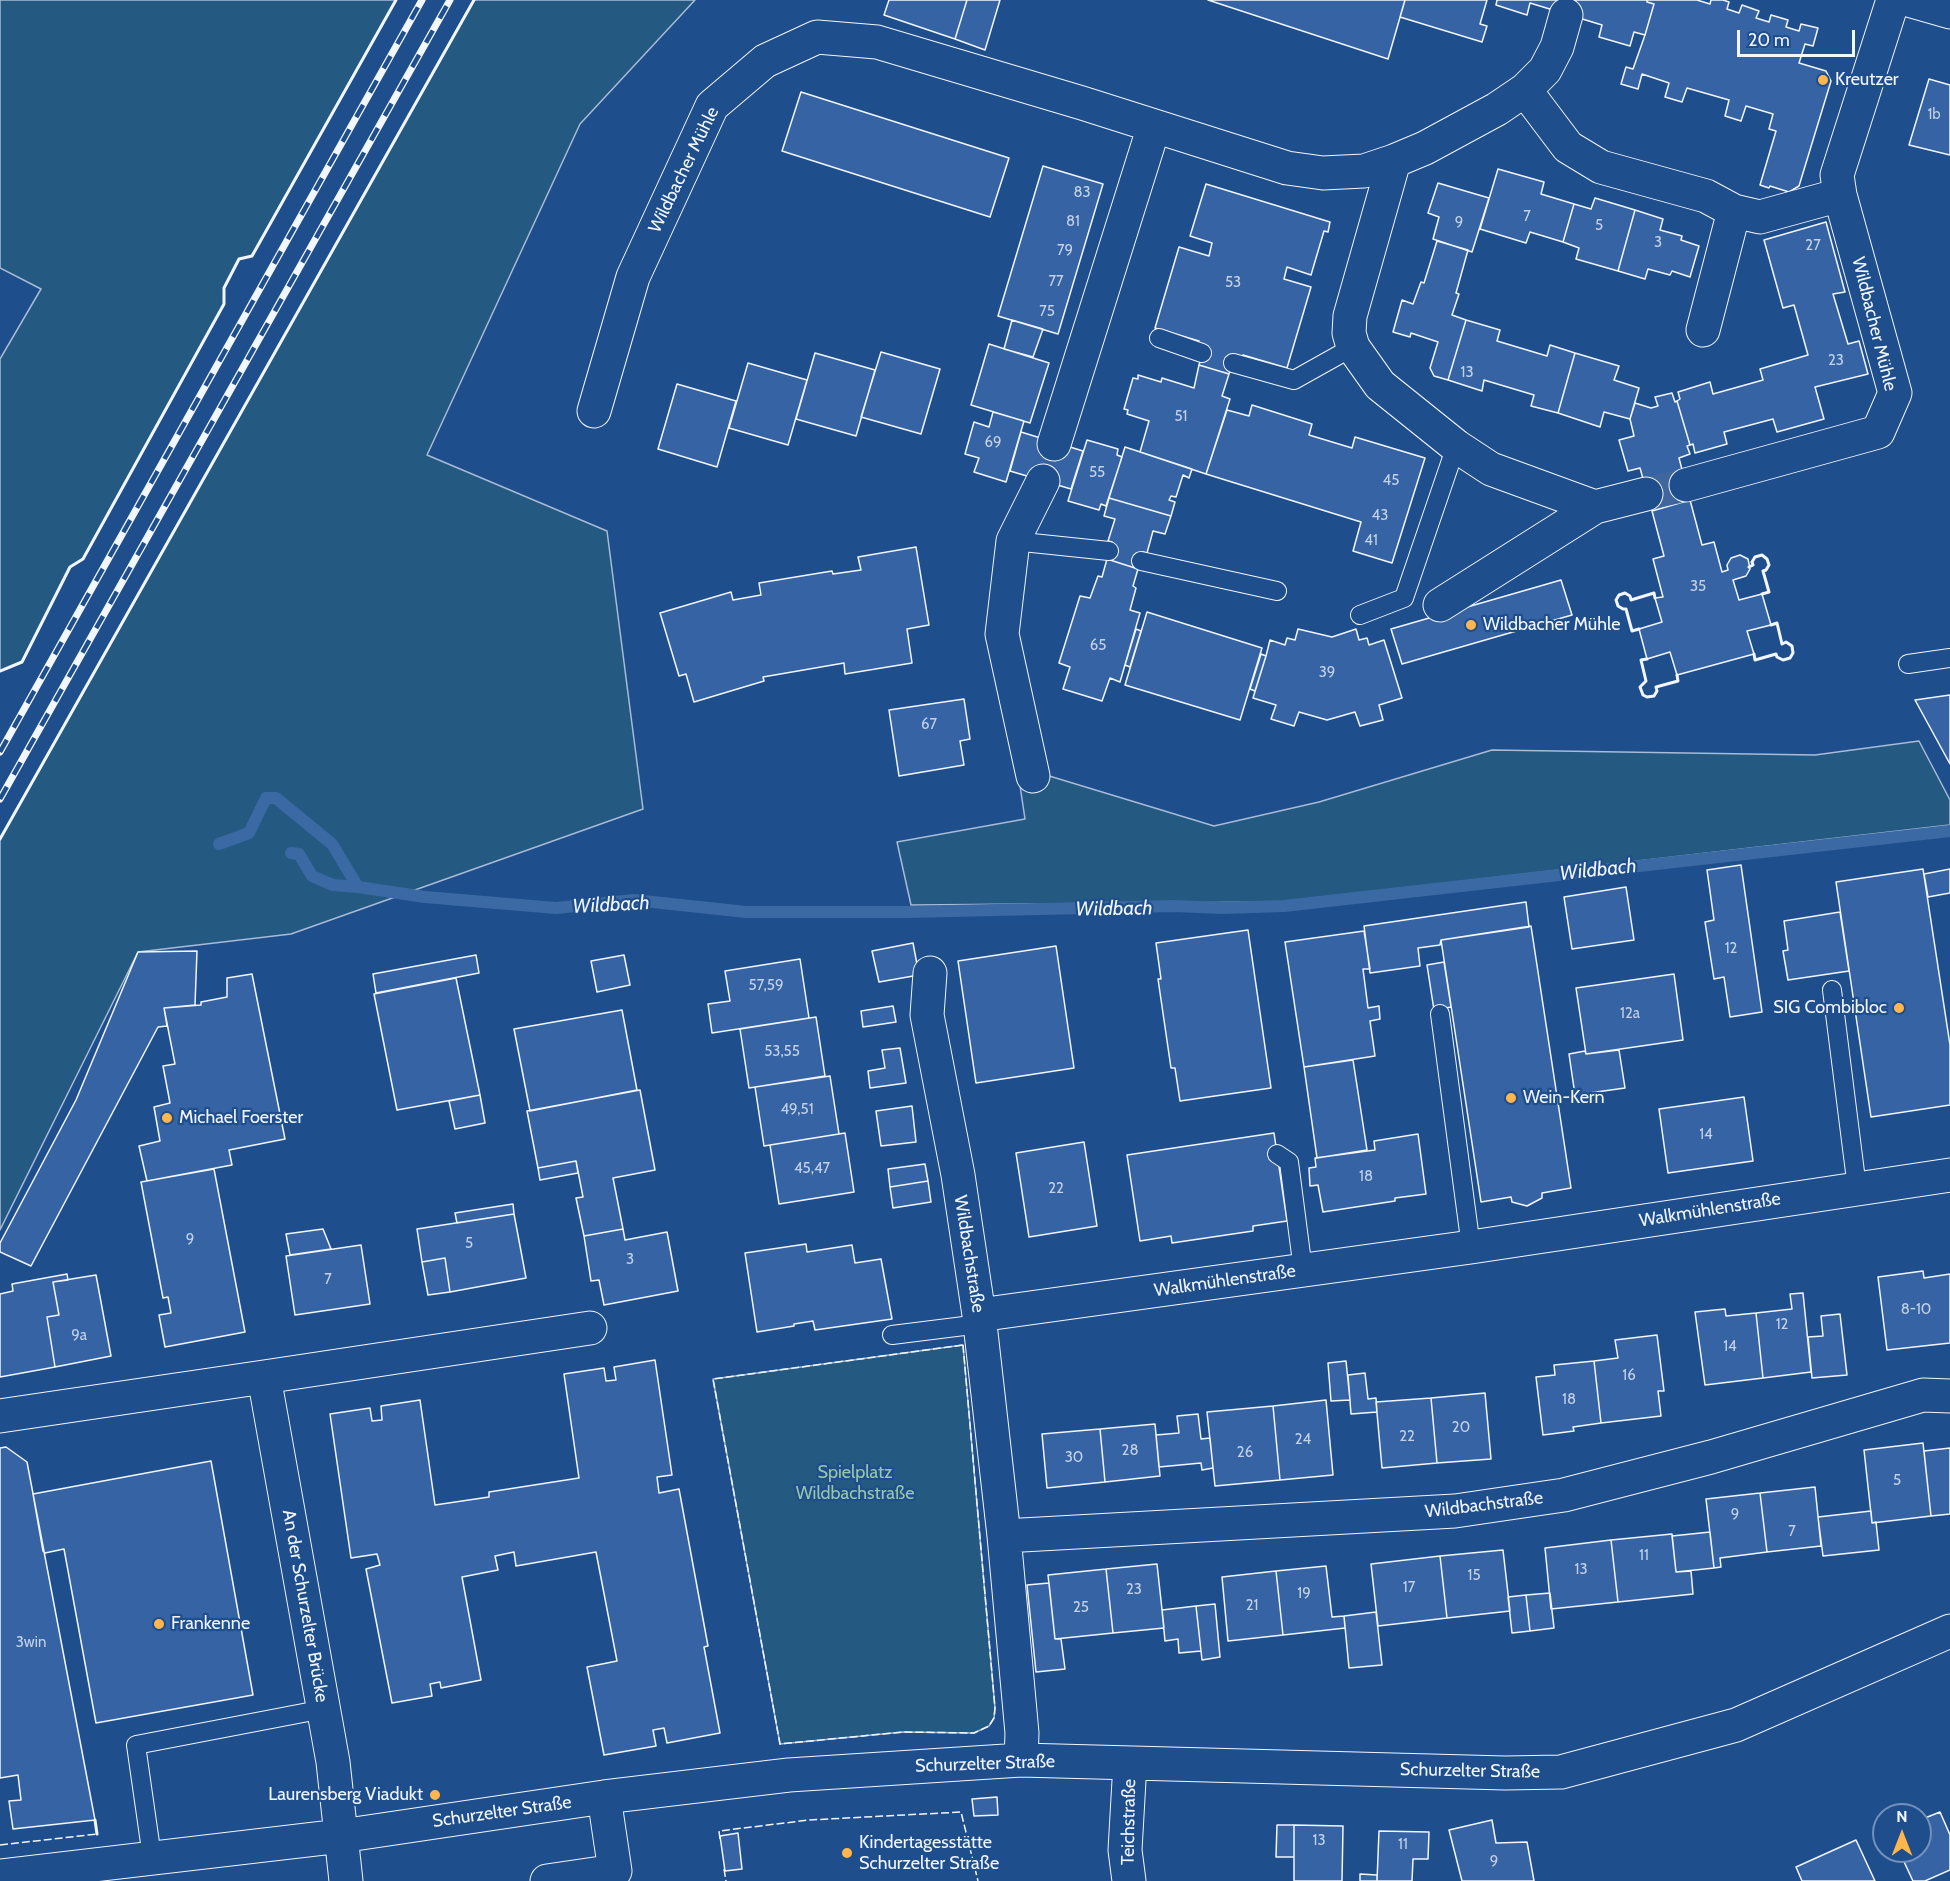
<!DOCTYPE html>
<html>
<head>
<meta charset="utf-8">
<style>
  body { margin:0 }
  #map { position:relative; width:1950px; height:1881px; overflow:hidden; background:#1f4e8c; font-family:Cabin,sans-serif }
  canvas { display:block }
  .north { position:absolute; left:1872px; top:1803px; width:60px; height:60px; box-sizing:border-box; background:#1f4e8c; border:2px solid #7391ba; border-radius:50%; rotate:0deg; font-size:16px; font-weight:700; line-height:24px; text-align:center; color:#f2f6ff }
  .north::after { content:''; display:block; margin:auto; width:21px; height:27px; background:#ffb74d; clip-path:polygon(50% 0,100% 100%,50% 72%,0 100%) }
  .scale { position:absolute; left:1737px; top:30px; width:118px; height:27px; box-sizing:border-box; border:3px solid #f2f6ff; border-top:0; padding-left:8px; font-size:18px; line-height:21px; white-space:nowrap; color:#f2f6ff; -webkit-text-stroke:4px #1f4e8c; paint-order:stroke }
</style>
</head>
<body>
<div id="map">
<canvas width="1950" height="1881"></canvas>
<div class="north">N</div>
<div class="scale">20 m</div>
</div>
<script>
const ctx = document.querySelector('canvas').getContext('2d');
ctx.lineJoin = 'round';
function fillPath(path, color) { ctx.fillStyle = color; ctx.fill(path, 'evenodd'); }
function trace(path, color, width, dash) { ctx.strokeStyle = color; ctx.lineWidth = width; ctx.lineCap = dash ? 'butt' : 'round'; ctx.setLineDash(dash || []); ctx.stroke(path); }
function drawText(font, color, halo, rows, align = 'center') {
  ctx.font = font + ' Cabin,sans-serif'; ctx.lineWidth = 4.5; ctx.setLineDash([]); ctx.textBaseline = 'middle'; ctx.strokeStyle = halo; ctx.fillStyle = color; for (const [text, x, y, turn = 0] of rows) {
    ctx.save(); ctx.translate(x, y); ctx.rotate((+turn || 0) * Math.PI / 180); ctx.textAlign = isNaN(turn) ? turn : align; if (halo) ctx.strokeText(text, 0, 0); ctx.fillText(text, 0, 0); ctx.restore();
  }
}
const green = new Path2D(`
  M0,0H396L252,256L239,259L224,288V304L83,559L70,567L22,662L0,671V359L41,289L0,268Z
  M474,0H695L580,124L427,455L607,531L643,809L291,934L138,952L0,1230V839Z
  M1919,741L1950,800V825L1283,902L911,905L897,842L1025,819L1019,779L1046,775L1214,826L1319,802L1492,750L1815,755Z
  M963,1345L995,1708L994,1718L989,1726L974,1733L903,1732L780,1744L713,1379Z`);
fillPath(green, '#245a82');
trace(green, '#a8bbd7', 1.5);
trace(new Path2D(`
  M219,844L249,833L266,798H276L332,844L358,887
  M291,853L299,854L312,876L333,885L358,887L425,897L556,908L634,900L746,912H907L1174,906L1222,908L1284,906L1950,831`), '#3b69a3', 12);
const building = new Path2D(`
  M889,0H967L955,39L884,15Z
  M967,0H1000L985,50L955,39Z
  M1208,0H1405L1388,59Z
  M1405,0H1487L1480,24L1487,26L1482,42L1400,17Z
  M1497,0H1647V2L1654,4L1645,35L1634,32L1630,46L1599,37L1602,25L1530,3L1527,15L1496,5Z
  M1647,0H1697L1710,4L1711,0H1723L1729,2L1727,9L1739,13L1742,5L1759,11L1756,18L1769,22L1771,15L1788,20L1786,27L1799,31L1801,24L1818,28L1813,46L1805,44L1799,63L1826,71L1831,81L1799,186L1789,192L1770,186L1769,188L1760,185L1776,131L1769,129L1773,114L1746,106L1741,121L1725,116L1729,100L1687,88L1682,102L1665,97L1669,83L1642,74L1638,89L1621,84L1626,67L1633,69L1645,35L1654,4L1647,2Z
  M1929,79L1950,85V155L1909,145Z
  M801,92L1009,158L990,217L782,151Z
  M1043,166L1103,184L1058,334L998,316Z
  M1498,169L1544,182L1541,194L1574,204L1563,242L1530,232L1526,243L1480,229Z
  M1438,183L1489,198L1472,252L1433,239L1439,217L1428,213Z
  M1206,184L1330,222L1328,232L1324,231L1311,275L1287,267L1284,279L1311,287L1287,368L1243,355L1241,357L1235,355L1229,374L1199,365L1205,345L1198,343L1199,341L1155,328L1179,247L1209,256L1212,243L1190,236Z
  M1595,198L1635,210L1618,271L1576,259L1579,248L1563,242L1574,204L1591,209Z
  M1635,210L1663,219L1660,230L1682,236L1681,240L1699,246L1690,277L1672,271L1670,275L1648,269L1645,279L1618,271Z
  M1826,222L1845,292L1833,294L1848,344L1859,341L1868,374L1815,387L1824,419L1777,432L1773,419L1724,432L1727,444L1695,453L1693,444L1690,445L1677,401L1680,399L1678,392L1710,382L1713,394L1763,380L1760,369L1808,355L1794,305L1783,308L1764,240Z
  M1437,241L1468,250L1456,293L1459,294L1452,315L1466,320L1448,380L1434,376L1430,368L1438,342L1411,333L1410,337L1393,332L1402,300L1413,304L1421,282L1424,283Z
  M1012,320L1043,329L1033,357L1004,349Z
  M1466,320L1500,330L1497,341L1547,356L1550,345L1575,353L1558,413L1531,406L1534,395L1484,380L1482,391L1448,380Z
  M989,344L1049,363L1030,423L971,405Z
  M881,352L940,369L921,434L861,417Z
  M815,353L875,370L856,436L796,419Z
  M1575,353L1619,366L1614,380L1639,388L1630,419L1604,412L1600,427L1558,413Z
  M748,363L807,380L788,445L729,428Z
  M1199,365L1229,374L1222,396L1230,399L1206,474L1140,452L1149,421L1127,414L1128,410L1124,409L1133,378L1138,379V375L1161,382L1162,378L1194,388Z
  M677,384L736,401L717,467L658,449Z
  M1672,393L1675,402L1677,401L1690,445L1687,446L1690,454L1679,458L1690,500L1652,511L1640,468L1628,471L1619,440L1634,436L1630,419L1635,403L1651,408L1658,406L1655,397Z
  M1252,405L1312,424L1309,435L1352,448L1355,437L1425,458L1392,563L1353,551L1361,522L1206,474L1227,410L1249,416Z
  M993,412L1024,421L1006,482L974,472L979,458L965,454L974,422L989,427Z
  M1021,432L1083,451L1071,489L1010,471Z
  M1087,440L1118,449L1117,455L1122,457L1106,506L1101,504L1099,510L1068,501Z
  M1125,447L1192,469L1189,478L1183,475L1176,497L1171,496L1169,500L1175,502L1171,516L1109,498Z
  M1109,498L1171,516L1165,534L1153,531L1147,553L1143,552L1138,569L1107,559L1112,542L1108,541L1115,519L1104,516Z
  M1690,500L1702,545L1714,542L1722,572L1728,570L1727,565L1731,558L1740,555L1748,559L1750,569L1746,576L1733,580L1739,600L1762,594L1771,625L1747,631L1754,654L1677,675L1670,652L1647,659L1639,629L1662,622L1655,598L1663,597L1653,559L1664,556L1652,511Z
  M916,547L929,625L907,629L912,663L845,674L844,663L763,677L764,681L694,702L686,674L679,676L660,613L731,592L733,600L761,595L759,583L832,571L833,574L861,570L858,557Z
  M1107,559L1138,569L1133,586L1136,588L1130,610L1140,613L1120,682L1110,678L1102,701L1063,689L1070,667L1059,663L1080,596L1090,598L1098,576L1102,577Z
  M1561,580L1572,615L1402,664L1391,629Z
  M1147,612L1262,648L1240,720L1125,685Z
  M1136,629L1141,631L1130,667L1125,665Z
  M1298,629L1332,637L1356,629L1359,640L1367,638L1369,645L1384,640L1402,698L1379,705L1383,720L1360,726L1355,712L1327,720L1299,712L1294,726L1271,719L1276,705L1253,698L1266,656L1270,640L1285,645L1287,638L1295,640Z
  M1261,654L1266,656L1255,691L1250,689Z
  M1950,695V764L1915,700Z
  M964,699L970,739L960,741L964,765L899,776L889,710Z
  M1741,865L1762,1012L1730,1017L1724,977L1714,979L1705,922L1714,920L1707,870Z
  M1923,869L1950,1045V1105L1871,1117L1836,882Z
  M1950,869V893L1928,897L1924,874Z
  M1626,887L1634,940L1572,949L1564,897Z
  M1526,902L1529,927L1441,940L1440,945L1418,948L1420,966L1370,973L1364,926Z
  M1840,912L1849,971L1788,980L1783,951L1788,950L1784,921Z
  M1531,926L1571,1188L1542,1193V1198L1527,1206L1512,1202L1511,1197L1481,1202L1441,940Z
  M1248,930L1271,1088L1180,1101L1175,1068H1171L1158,979H1161L1156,943Z
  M1364,931L1370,969H1363L1368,1008L1379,1006L1380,1019L1370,1021L1375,1056L1304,1067L1285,942Z
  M913,943L919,975L879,982L872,951Z
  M1056,946L1074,1068L976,1083L958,961Z
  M197,951L195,1005L164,1008L167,1026L158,1027L31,1266L0,1252V1243L76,1100L138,952Z
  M476,955L479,973L376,993L373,974Z
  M624,955L630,985L597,992L591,961Z
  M800,959L809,1018L712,1033L708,1004L730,1001L725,971Z
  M1444,962L1451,1007L1434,1010L1427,965Z
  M252,974L285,1139L229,1150L232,1165L147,1181L139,1146L160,1141L154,1107L170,1103L163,1066L175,1064L164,1008L201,1005V1002L227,997V978Z
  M1674,974L1683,1040L1586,1054L1576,988Z
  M456,978L480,1095L397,1110L374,994Z
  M893,1006L896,1022L863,1027L861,1011Z
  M622,1010L637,1090L530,1111L514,1029Z
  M816,1017L825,1076L749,1088L740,1029Z
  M900,1048L906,1083L870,1088L868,1071L885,1068L882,1050Z
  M1619,1050L1625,1088L1575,1095L1569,1054L1585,1051L1586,1054Z
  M1353,1060L1367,1150L1317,1158L1304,1067Z
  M830,1076L839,1134L764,1146L755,1087Z
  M640,1090L655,1170L613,1178L623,1229L584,1236L576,1198L583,1197L576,1161L538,1168L527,1111Z
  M480,1095L485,1123L455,1129L449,1101Z
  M1744,1097L1753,1161L1668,1173L1659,1109Z
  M912,1106L916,1142L881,1146L876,1111Z
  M845,1133L854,1192L779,1204L770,1145Z
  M1274,1133L1287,1221L1253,1226V1231L1172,1243L1171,1236L1140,1241L1127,1155Z
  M1418,1134L1426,1194L1395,1198V1201L1323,1212L1318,1185L1310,1186L1309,1168L1316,1167L1315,1158L1375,1150L1374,1141Z
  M1084,1142L1097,1226L1029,1237L1016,1153Z
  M576,1161L578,1173L540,1180L538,1168Z
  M925,1164L928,1181L890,1187L888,1169Z
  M214,1169L245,1332L165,1347L159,1315L171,1313L168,1297L163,1298L141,1182Z
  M928,1181L931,1202L893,1208L890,1187Z
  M513,1204L514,1214L457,1223L455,1213Z
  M514,1214L526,1278L450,1292L445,1258L422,1262L417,1229Z
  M323,1229L331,1249L290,1255L286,1234Z
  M623,1229L625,1240L667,1232L678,1291L604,1305L599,1280L591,1281L584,1236Z
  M806,1244L807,1252L852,1245L855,1263L881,1259L892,1319L815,1330L813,1321L794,1324V1326L757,1332L745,1253Z
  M361,1245L370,1304L295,1315L286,1256Z
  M445,1258L450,1292L428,1295L422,1262Z
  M1923,1271L1924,1278L1950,1274V1343L1887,1350L1878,1277Z
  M67,1274L68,1280L53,1282L59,1315L47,1317L55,1367L0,1377V1294L13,1291L12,1284Z
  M96,1275L111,1356L55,1367L47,1317L59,1315L53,1282Z
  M1803,1293L1811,1372L1763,1378L1756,1313L1792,1309L1790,1294Z
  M1725,1309L1726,1316L1756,1313L1763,1378L1705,1385L1695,1312Z
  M1840,1314L1847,1375L1812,1378L1808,1337L1823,1336L1821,1316Z
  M1657,1335L1664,1391H1658L1661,1416L1601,1423L1594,1361L1618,1358L1615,1340Z
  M655,1360L672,1475L657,1477L659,1493L679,1489L708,1646L704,1647L720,1733L667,1743L664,1728L653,1730L656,1746L604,1755L587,1667L617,1661L596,1552L516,1566L514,1552L495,1556L498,1570L462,1577L481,1680L441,1688L440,1682L430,1684L432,1696L392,1703L366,1569L380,1565L377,1554L351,1558L330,1414L370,1408L372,1421L382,1420L381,1406L420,1400L435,1505L489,1497V1492L579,1478L564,1374L604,1368L606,1381L616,1380L614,1367Z
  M1346,1361L1350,1400L1331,1401L1328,1363Z
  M1594,1361L1601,1423L1573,1427L1574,1431L1543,1435L1536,1377L1555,1375L1554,1365Z
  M1365,1373L1368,1399L1376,1398L1377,1412L1351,1414L1348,1375Z
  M1485,1393L1491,1459L1437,1463L1431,1398Z
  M1431,1398L1437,1463L1382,1468L1376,1402Z
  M1326,1400L1333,1475L1280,1480L1273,1406Z
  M1273,1406L1280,1480L1215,1486L1207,1412Z
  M1198,1414L1201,1439L1210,1438L1213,1468L1202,1470L1201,1463L1159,1467L1156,1435L1179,1433L1177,1416Z
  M1155,1424L1160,1476L1105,1482L1100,1429Z
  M1100,1429L1105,1482L1047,1488L1042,1434Z
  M1923,1443L1931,1516L1872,1523L1864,1450Z
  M6,1447L27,1462L95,1820L13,1829L9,1801L21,1800L18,1775L0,1778V1448Z
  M1950,1448V1514L1931,1516L1924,1451Z
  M211,1461L253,1695L96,1723L64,1549L45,1553L43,1551L33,1494Z
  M1815,1487L1821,1546L1767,1552L1760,1493Z
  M1760,1493L1767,1552L1720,1558L1721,1567L1714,1568L1706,1499Z
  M1871,1511L1872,1523L1876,1522L1879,1550L1823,1556L1818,1517Z
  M1710,1532L1714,1568L1676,1572L1672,1536Z
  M1672,1534L1676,1572L1691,1571L1693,1594L1618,1602L1611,1540Z
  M1611,1540L1618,1602L1551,1609L1545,1548Z
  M1503,1550L1510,1611L1447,1618L1440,1556Z
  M1440,1556L1447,1618L1378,1626L1371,1564Z
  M1157,1564L1164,1628L1113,1633L1106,1569Z
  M1326,1566L1332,1617L1344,1616L1345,1628L1283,1635L1276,1571Z
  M1106,1569L1113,1633L1055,1639L1048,1575Z
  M1276,1571L1283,1635L1228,1641L1222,1577Z
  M1049,1583L1055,1639H1061L1065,1669L1036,1672L1027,1585Z
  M1550,1593L1554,1628L1530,1631L1526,1595Z
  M1526,1595L1530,1631L1512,1633L1508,1597Z
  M1215,1604L1220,1657L1202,1660L1196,1606Z
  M1196,1606L1201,1651L1179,1653L1178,1639L1165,1641L1162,1610Z
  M1376,1612L1382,1665L1349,1668L1344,1616Z
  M997,1797L998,1815L974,1816L972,1799Z
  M1940,1812L1950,1835V1870L1925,1881H1913L1899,1851H1920V1820Z
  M1492,1820L1496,1843L1527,1842L1534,1881H1462L1449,1830Z
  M1277,1825H1294V1857H1276Z
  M1294,1825L1343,1826L1342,1881H1294Z
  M1379,1831L1429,1832L1428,1859H1413L1412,1881H1377Z
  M738,1833L742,1869L725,1871L720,1836Z
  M1856,1840L1875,1881H1802L1796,1867Z
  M1360,1874L1377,1875V1881H1360Z`);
fillPath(building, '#3563a3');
trace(building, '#f2f6ff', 1.5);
trace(new Path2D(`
  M1646,494L1686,485`), '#3f679d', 33, [33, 16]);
const lane = new Path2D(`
  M1159,338L1202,353
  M1233,363L1294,380L1353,347
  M1013,541L1109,551
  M1141,561L1277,591
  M1360,615L1404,598L1456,446
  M1908,664L1950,658
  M1832,990L1857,1188
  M1440,1014L1471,1247
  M1277,1154L1289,1162L1303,1270
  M892,1335L980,1324
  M152,1857L136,1745L324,1709`);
const street = new Path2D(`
  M1525,90L1568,147L1601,167L1706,196L1734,211L1760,217L1840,195
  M1394,161L1350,316L1349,333L1353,347L1380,385L1456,446L1491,469L1595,507
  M1703,330L1734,211
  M594,411L633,277L712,106L765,61L817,37L877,42L1082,103L1287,168L1323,173L1364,171L1394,161L1425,148L1497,109L1525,90L1545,70L1557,47L1566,15
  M1054,444L1154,126
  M1686,485L1878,432L1895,393L1840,195L1837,175L1893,0
  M1440,605L1595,507L1646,494
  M1033,776L1002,634L1013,541L1043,481
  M930,973L927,1015L958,1175L979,1315L1004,1536L1022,1733L1021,1760
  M979,1315L1471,1247L1950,1175
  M0,1416L264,1377
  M1004,1536L1455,1511L1564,1495L1711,1457L1923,1395L1950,1396
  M0,1876L341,1836L604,1797L789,1775L1021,1760L1505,1773L1561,1772L1736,1725L1950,1631
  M346,1881L333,1762L264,1377L590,1328
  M547,1881L615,1871L604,1797
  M1129,1881L1125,1850L1130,1763`);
const secondary = new Path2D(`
  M1908,0L1950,12`);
trace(lane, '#f2f6ff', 20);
trace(street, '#f2f6ff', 35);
trace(secondary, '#f2f6ff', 35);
trace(lane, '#1f4e8c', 18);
trace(street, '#1f4e8c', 33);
trace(secondary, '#1f4e8c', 33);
const rail = new Path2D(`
  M0,752L422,0
  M0,799L450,0`);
trace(rail, '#f2f6ff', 7);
trace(rail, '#1f4e8c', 4.5, [14]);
trace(new Path2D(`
  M963,1345L995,1708L994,1718L989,1726L974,1733L903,1732L780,1744L713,1379Z
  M720,1839L719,1831L809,1820L961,1812L978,1881
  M0,1845L97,1834
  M724,1869L726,1881`), '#f2f6ff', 1.5, [8, 3]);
trace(new Path2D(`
  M1749,567L1753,565L1752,562L1755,557L1762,555L1767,559L1769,565L1766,570L1763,571L1769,592L1762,594
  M1639,629L1632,631L1626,609H1623L1618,606L1616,600L1619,595L1625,593L1630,596L1631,600L1654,593L1655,598
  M1754,654L1755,660L1776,654L1777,657L1783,660L1790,658L1793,653L1792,646L1786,642L1782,644L1777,623L1771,625
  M1647,659L1641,660L1646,681L1640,687L1643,695L1647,697L1654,696L1657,691L1656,687L1678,681L1677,675
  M0,671L22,662L70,567L83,559L224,304V288L239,259L252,256L396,0
  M0,839L474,0
  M95,1820L97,1834`), '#f2f6ff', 3);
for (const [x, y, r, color] of [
  [1823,80,6,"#ffb74d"],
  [1471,625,6,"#ffb74d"],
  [1899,1008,6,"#ffb74d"],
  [1511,1098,6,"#ffb74d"],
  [167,1118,6,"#ffb74d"],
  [159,1624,6,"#ffb74d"],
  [435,1795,6,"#ffb74d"],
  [847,1853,6,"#ffb74d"]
]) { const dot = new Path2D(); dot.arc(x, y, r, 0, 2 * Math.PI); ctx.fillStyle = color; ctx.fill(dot); trace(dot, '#1f4e8c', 2); }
drawText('15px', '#c3d1e8', null, [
  ["1b",1934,115],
  ["83",1082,193],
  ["7",1527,217],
  ["81",1073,222],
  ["9",1459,223],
  ["5",1599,226],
  ["3",1658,243],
  ["27",1813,246],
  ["79",1065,251],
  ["77",1056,282],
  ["53",1233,283],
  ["75",1047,312],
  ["23",1836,361],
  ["13",1467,373],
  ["51",1181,417],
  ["69",993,443],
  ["55",1097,473],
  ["45",1391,481],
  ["43",1380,516],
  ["41",1371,541],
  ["35",1698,587],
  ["65",1098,646],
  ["39",1327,673],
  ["67",929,725],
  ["12",1731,949],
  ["57,59",766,986],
  ["12a",1630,1014],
  ["53,55",782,1052],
  ["49,51",797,1110],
  ["14",1706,1135],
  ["45,47",812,1169],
  ["18",1366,1177],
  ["22",1056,1189],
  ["9",190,1240],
  ["5",469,1244],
  ["3",630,1260],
  ["7",328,1280],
  ["8-10",1916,1310],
  ["12",1782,1325],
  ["9a",79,1336],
  ["14",1730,1347],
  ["16",1629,1376],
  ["18",1569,1400],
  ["20",1461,1428],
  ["22",1407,1437],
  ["24",1303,1440],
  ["28",1130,1451],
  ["26",1245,1453],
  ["30",1074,1458],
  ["5",1897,1481],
  ["9",1735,1515],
  ["7",1792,1532],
  ["11",1644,1556],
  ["13",1581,1570],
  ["15",1474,1576],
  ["17",1409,1588],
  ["23",1134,1590],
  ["19",1304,1594],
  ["21",1252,1606],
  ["25",1081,1608],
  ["3win",31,1643],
  ["13",1319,1841],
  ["11",1403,1845],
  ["9",1494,1862]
]);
drawText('18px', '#f2f6ff', '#1f4e8c', [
  ["Kreutzer",1835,80],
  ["Wildbacher Mühle",1483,625],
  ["SIG Combibloc",1887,1008,"right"],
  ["Wein-Kern",1523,1098],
  ["Michael Foerster",179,1118],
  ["Frankenne",171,1624],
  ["Laurensberg Viadukt",423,1795,"right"],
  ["Kindertagesstätte",859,1843],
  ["Schurzelter Straße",859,1864]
], 'left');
drawText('18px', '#f2f6ff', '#1f4e8c', [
  ["Wildbacher Mühle",684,170,-64],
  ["Wildbacher Mühle",1874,324,76],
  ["Walkmühlenstraße",1710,1210,-9],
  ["Wildbachstraße",969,1254,81],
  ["Walkmühlenstraße",1225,1281,-8],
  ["Wildbachstraße",1484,1505,-7],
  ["An der Schurzelter Brücke",305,1606,80],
  ["Schurzelter Straße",985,1764,-2],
  ["Schurzelter Straße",1470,1771,1],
  ["Schurzelter Straße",502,1812,-8],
  ["Teichstraße",1129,1822,-89]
]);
drawText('18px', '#97c8a6', '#1f4e8c', [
  ["Spielplatz",855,1473],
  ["Wildbachstraße",855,1494]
]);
drawText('italic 20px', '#f2f6ff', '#1f4e8c', [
  ["Wildbach",1598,870,-6],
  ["Wildbach",611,905,-3],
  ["Wildbach",1114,909,-1]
]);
</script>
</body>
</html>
